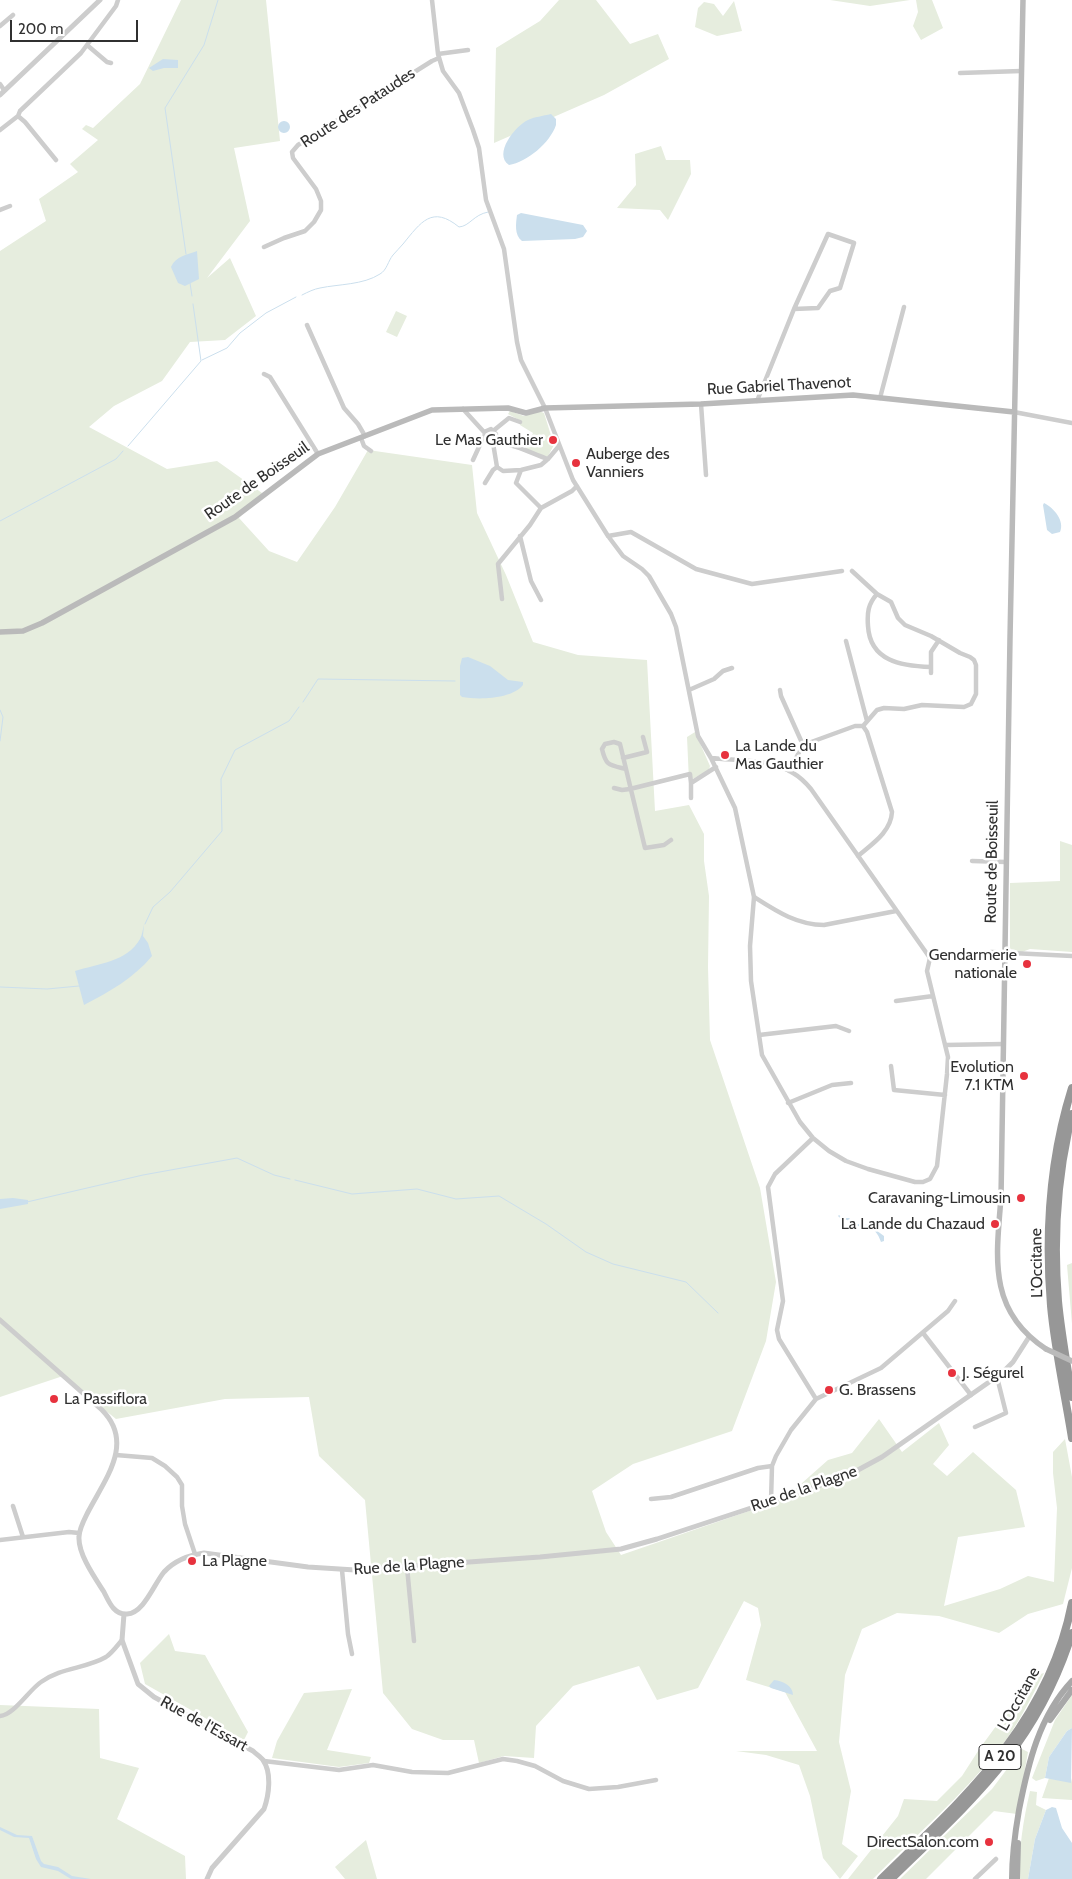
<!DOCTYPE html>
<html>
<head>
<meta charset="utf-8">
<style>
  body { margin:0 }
  #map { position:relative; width:1072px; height:1879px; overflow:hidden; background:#fff; font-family:Cabin,sans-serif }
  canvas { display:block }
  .scale { position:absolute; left:10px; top:20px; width:128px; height:22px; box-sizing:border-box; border:2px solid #303030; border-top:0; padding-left:6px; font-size:15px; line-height:18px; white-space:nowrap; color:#303030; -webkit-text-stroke:4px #fff; paint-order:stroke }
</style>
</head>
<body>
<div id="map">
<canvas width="1072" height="1879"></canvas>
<div class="scale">200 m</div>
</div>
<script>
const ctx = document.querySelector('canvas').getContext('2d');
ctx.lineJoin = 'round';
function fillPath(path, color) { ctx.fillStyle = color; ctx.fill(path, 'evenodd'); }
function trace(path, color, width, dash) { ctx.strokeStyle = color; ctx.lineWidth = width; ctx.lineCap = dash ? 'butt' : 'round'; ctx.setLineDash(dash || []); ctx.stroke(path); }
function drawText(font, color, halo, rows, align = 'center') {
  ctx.font = font + ' Cabin,sans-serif'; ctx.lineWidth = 5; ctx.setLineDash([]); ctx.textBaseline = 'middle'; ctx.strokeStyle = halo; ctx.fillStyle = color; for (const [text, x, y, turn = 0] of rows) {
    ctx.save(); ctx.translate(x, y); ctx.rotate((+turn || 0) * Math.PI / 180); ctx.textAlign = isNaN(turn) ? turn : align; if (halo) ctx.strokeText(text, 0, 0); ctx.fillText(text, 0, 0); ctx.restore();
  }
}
fillPath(new Path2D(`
  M181,0H266L280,141L234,148L250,221L207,278L230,258L256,316L225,340L190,342L162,381L114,406L89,427L167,469L217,461L262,493L239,518L269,551L297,562L335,507L368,450L472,465L477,513L506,575L533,642L578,655L647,660L655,811L689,805L704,834V861L709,896L708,967L710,1040L760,1188L776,1282L766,1341L732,1431L633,1464L592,1491L606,1532L621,1555L784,1499L828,1460L852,1453L879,1419L902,1452L939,1423L949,1445L933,1464L947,1476L973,1452L1016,1490L1025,1527L958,1537L944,1606L1000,1589L1028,1576L1054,1582L1057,1508L1053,1473V1452L1065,1439L1072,1477V1568L1063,1604L1028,1614L999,1633L939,1616L897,1613L862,1629L845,1675L839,1742L851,1791L842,1844L858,1856L840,1879L823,1858L810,1796L799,1765L766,1755L736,1751H817L785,1692L746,1680L761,1625L758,1608L744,1601L698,1688L657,1700L639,1666L573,1686L536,1726L534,1758L504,1756L479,1763L474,1740H443L412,1729L383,1693L365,1500L319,1456L309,1397L225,1399L116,1419L63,1376L0,1397V251L46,221L39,199L78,172L70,164L98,140L82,129L86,125L93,128L140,84Z
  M559,0H596L630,44L658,34L669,59L604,95L494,143L496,48L540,21Z
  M830,0H910L870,6Z
  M916,0H932L943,28L921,40L913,26L918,12Z
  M734,1L742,31L717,36L695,27L698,8L704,2L714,4L723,16Z
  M661,146L666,160H690L691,174L668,220L660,210L617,208L636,185L635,154Z
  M396,311L407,316L397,337L386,332Z
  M510,411L524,416L539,411L544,413L554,445L548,456L545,457L524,449L533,433L520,425L521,421L508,414Z
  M695,732L710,766L709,770L689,781L687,737Z
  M1060,841L1072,845V952L1030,949L1022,952L1010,949V883L1060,881Z
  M1072,1263V1324L1067,1265Z
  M169,1634L175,1651L205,1655L248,1732L244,1740L145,1684L140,1663Z
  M1044,1673C1031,1698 1018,1725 1000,1748C962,1796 916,1835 873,1879H848L898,1816L904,1799L937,1801L962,1776L980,1748L1013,1703L1026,1678Z
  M352,1689L327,1750L371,1757L369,1763L339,1767L272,1758L277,1741L304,1693Z
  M1072,1695V1728L1067,1731L1049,1757L1045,1778L1036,1781L1032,1778L1055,1720Z
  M0,1705L99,1709L100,1758L139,1768L117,1819L185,1856L186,1879H0Z
  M1022,1749L1028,1752L1017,1814L994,1811L926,1879H900L992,1789Z
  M1049,1778L1071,1782L1072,1778V1800L1042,1798Z
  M1030,1791L1037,1792L1036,1805L1046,1810L1035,1839L1028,1879H1019C1019,1849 1023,1821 1030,1791Z
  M366,1840L377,1879H345L335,1867Z`), '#e6edde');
fillPath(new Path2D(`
  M163,59L178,60V68H164L153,71L149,68Z
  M551,114L556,119V125C550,143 527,162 509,165C493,154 515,126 528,120C534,117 543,116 551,114Z
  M278 127a6 6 0 1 1 12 0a6 6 0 1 1-12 0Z
  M521,213L583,225L587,231L583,237L575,239L522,241C514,235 516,223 517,215Z
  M197,251L199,279L185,286L178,283L171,267C176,256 186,255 197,251Z
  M1044,503C1054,508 1065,521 1060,532L1052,534L1047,530L1043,505Z
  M468,657L490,666L508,680L523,682V685C512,699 479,700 462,697L460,695V666L462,658Z
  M144,924L143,936L148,943L152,956C134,978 109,992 84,1005L75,971C97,964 127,962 140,939C142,935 143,929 144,924Z
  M13,1198L28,1200V1204L0,1209V1199Z
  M839,1215L843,1218H849L856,1224L869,1225L884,1236V1241L881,1242C875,1224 867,1230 855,1225C848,1221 850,1220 841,1219L838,1216Z
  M774,1680C783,1681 793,1686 793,1695L771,1688L769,1686Z
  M1072,1728L1071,1783L1045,1778L1049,1757L1067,1731Z
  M1052,1807L1056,1808L1062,1828L1072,1843V1879H1028L1035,1839L1046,1810Z
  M0,1827L17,1835L32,1836L41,1861L44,1864L58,1867L72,1876L91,1879H71L58,1871L41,1867L36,1859L29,1838L14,1837L0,1830Z`), '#cbdfed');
trace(new Path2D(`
  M186,254L165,108L204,45L218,0
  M190,283L192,296
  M302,295C308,292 314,289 320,288C339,284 363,285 380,274C387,270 388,261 393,255C396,251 400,248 403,244C421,222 432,205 459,227C470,226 473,215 488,212
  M202,360L227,348L240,333L266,313L296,297
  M128,446L201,361L193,304
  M0,521L116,459L123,451
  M303,702L318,679L455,681
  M0,710L3,717L0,741
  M145,924L153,907L170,892L222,831L221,779L235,750L289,721L299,707
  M0,987L47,989L79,986
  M295,1180L352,1194L417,1189L456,1199L499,1196L546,1224L586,1252L613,1264L686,1282L718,1313
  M27,1202L143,1175L237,1158L274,1175L290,1179`), '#cbdfed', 1);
trace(new Path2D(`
  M432,0L438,54L443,71L459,93L473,130L479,148L486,200L504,249L517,342L521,360L545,408L573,480L608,536L623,556L642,569L649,576L671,614L676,627L698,736L711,758L735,808L754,897L750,946L751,981L762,1055L800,1122L813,1138L829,1151L846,1161L868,1169L915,1182H923L930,1179L937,1166L947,1074L948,1057L927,971L930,958L811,789C806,783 800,777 793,773C770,759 738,761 711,758
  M0,26L13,15
  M87,45L107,62L111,63
  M438,54L468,50
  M960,73L1021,71
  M0,84L4,90
  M18,116L25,122L56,160
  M0,130L18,116L20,111L81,53L116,6L118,0
  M0,210L10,206
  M264,247L284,238L305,231L314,222L321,210V201L316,189L293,158L292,152L298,145L432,61L439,58
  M307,325L344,408L358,424L365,436
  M264,374L270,377L318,454
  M880,398L904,307
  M757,401L794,309L828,234L854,243L840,288L830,291L818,308L794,309
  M701,404L706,475
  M463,409L484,432
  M1014,412L1072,423
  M493,431L509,418L520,422
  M484,432L491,429L496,434L493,443L497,467
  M361,438L364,446L371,451
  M483,438C493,442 501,442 510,445C522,448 536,455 548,459
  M473,460L484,436
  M497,467L503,471L521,470L541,465L548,459L559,446
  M521,470L516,483L541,508
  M485,483L493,470L497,467
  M520,536L531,581L541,600
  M608,536L631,532L696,569L752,584L842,571
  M852,571L877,594L891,602L898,618L905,625L931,636L960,653L970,657L974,660L976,665V694L971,704L964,707L922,705L904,709L884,708L877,710L863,726
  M877,594C868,604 867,613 868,626C870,661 901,666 931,667
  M502,599L498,564L530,525L541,508L572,491L577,486
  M846,641L867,721
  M931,673V652L939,640
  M689,690L714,679L723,671L732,668
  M780,690L781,696L803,745
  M623,758L647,752L643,737
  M626,769C609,765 606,766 602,749L605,744L614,742L620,744L645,848L664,845L671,840
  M789,771L803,745L855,726H863L867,732L892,812C891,832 872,844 858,856
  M614,788L622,790L630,789L690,774L691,783
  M691,798V783L716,767
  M972,861L1006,862
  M754,897C776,911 797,925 824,925L896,911
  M930,958L992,952L1072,956
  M896,1001L933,996
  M759,1035L836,1026L849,1031
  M945,1045L1003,1044
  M891,1066L894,1090L945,1095
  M788,1103L832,1085L851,1083
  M813,1138L775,1174L768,1187L783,1301L777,1330L779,1339L816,1399
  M923,1333L971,1395
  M975,1427L1006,1413L997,1377
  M116,1455L152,1458L165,1466L177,1477L182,1485V1506L185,1524L195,1554
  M651,1499L671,1497L758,1468L772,1466
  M771,1501L772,1466L776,1456L791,1430L816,1399L881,1368L948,1311L955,1301
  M13,1506L23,1537
  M0,1540L69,1532L79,1533
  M407,1567L414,1641
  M342,1570L348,1634L352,1654
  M0,1716C14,1715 29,1690 41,1682C62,1667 85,1669 106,1657C112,1653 117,1646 122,1640
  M264,1761L339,1770L373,1765L412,1772L448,1773L503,1759L517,1761L535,1766L563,1781L589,1789L618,1787L656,1780
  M975,1879L996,1859`), '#cdcdcd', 4.5);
trace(new Path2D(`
  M0,95L100,0
  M0,1320L102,1410C135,1443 105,1479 88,1512C84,1520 79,1529 79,1537C78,1554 95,1578 104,1592C109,1602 114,1615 127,1614C144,1613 154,1584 164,1572C174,1561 190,1555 204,1553L308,1567L355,1570L540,1557L621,1549L657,1539L845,1477L882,1457L1002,1373L1013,1362L1029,1337
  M124,1614L122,1640L138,1684L154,1697L253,1751C256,1754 261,1757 263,1760C272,1773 269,1795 264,1809L212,1868L207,1879`), '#cdcdcd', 5);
trace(new Path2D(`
  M1023,0L1010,638L1001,1198C996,1259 988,1311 1046,1349
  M0,632L23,631L42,623L235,517L318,454L432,410L508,408L526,413L545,408L701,404L853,395L1014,412`), '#bababa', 5.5);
trace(new Path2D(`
  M1050,1720L1072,1690
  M1012,1879C1012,1856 1015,1833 1019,1810C1028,1764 1039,1716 1072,1681
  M1017,1879L1018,1843`), '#a8a8a8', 6);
trace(new Path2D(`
  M1072,1088C1050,1158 1045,1233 1051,1306C1055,1350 1065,1394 1072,1438
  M1072,1114C1057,1175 1053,1239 1058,1301C1061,1333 1067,1365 1072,1397
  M881,1879C965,1797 1048,1725 1072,1603
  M891,1879C972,1800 1037,1745 1072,1633`), '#979797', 8);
trace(new Path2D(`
  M1046,1349L1072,1361`), '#bababa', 5.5);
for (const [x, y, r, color] of [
  [553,440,5,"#e7323e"],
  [576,463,5,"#e7323e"],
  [725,755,5,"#e7323e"],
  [1027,964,5,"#e7323e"],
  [1024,1076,5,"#e7323e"],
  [1021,1198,5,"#e7323e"],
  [995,1224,5,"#e7323e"],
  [952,1373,5,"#e7323e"],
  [829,1390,5,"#e7323e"],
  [54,1399,5,"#e7323e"],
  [192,1561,5,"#e7323e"],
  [989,1842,5,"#e7323e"]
]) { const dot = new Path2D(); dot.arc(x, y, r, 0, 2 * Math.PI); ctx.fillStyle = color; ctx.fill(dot); trace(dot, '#fff', 2); }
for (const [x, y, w] of [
  [1000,1757,42]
]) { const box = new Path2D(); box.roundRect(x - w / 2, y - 12.5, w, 25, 4); ctx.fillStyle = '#fff'; ctx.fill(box); trace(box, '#303030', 1); }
drawText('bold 15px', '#303030', null, [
  ["A 20",1000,1757]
]);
drawText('16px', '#303030', '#fff', [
  ["Route des Pataudes",358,108,-33],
  ["Rue Gabriel Thavenot",779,386,-3],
  ["Route de Boisseuil",257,481,-35],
  ["Route de Boisseuil",992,862,-89],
  ["L'Occitane",1037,1263,-91],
  ["Rue de la Plagne",804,1489,-19],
  ["Rue de la Plagne",409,1566,-4],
  ["L'Occitane",1019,1699,-61],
  ["Rue de l'Essart",204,1724,29]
]);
drawText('16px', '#303030', '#fff', [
  ["Le Mas Gauthier",543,440],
  ["Auberge des",586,454,"left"],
  ["Vanniers",586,472,"left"],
  ["La Lande du",735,746,"left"],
  ["Mas Gauthier",735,764,"left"],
  ["Gendarmerie",1017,955],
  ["nationale",1017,973],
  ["Evolution",1014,1067],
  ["7.1 KTM",1014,1085],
  ["Caravaning-Limousin",1011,1198],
  ["La Lande du Chazaud",985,1224],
  ["J. Ségurel",962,1373,"left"],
  ["G. Brassens",839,1390,"left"],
  ["La Passiflora",64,1399,"left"],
  ["La Plagne",202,1561,"left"],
  ["DirectSalon.com",979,1842]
], 'right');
</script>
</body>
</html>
